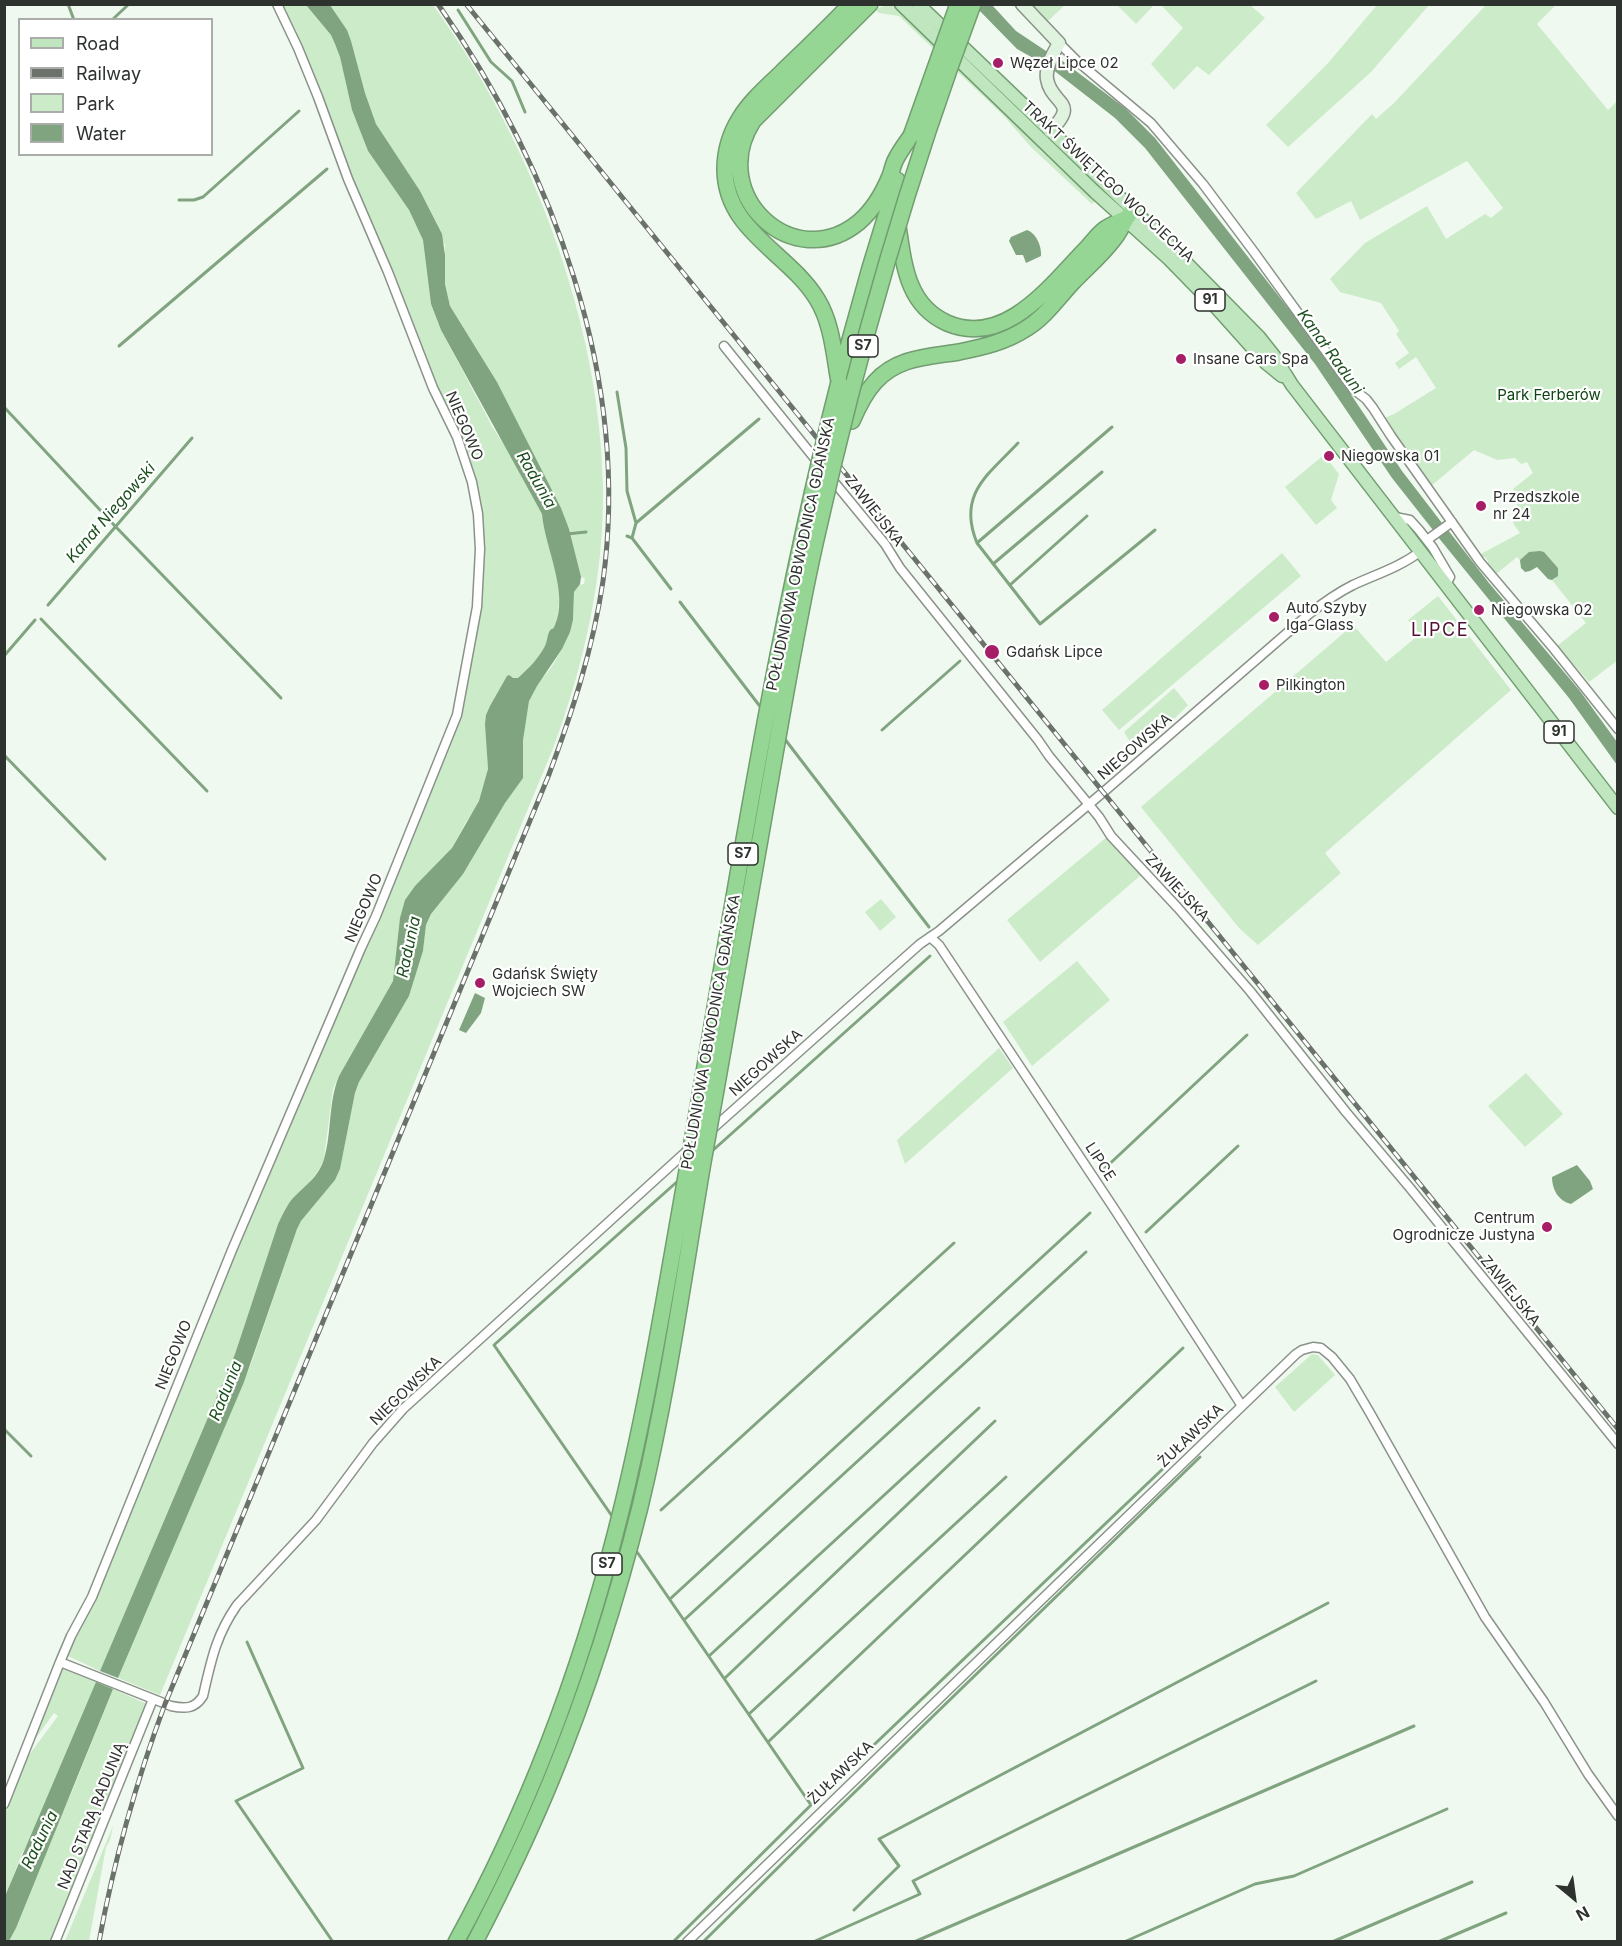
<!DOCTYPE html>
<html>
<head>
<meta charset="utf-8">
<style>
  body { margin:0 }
  #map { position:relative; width:1622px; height:1946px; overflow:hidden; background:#f0f9ef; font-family:Inter,sans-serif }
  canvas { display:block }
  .frame { position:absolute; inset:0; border:6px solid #2e322e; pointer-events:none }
  .legend { position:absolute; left:18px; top:18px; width:195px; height:138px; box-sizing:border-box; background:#fff; border:2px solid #abadab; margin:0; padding:8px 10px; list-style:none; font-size:18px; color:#2e322e }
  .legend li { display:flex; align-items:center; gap:12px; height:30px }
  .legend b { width:30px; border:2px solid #abadab }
  .north { position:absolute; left:1544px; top:1868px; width:60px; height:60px; -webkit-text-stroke:4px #fff; paint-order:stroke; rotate:151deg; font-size:16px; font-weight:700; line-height:24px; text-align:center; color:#2e322e }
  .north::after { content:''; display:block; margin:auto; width:21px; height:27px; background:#2e322e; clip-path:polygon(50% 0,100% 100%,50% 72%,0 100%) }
</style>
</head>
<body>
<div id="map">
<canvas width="1622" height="1946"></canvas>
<div class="frame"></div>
<ul class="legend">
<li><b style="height:8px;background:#bfe6bf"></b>Road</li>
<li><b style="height:8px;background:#6b716b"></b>Railway</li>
<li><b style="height:16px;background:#cbebc9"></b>Park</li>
<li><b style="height:16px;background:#80a47f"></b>Water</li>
</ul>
<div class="north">N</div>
</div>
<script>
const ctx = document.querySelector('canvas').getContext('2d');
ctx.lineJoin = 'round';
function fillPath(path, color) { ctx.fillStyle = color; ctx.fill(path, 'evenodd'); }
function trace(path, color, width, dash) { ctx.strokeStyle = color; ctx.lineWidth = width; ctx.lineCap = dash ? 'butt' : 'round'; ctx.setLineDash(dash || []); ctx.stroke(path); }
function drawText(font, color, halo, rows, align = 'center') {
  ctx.font = font + ' Inter,sans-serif'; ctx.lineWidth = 4.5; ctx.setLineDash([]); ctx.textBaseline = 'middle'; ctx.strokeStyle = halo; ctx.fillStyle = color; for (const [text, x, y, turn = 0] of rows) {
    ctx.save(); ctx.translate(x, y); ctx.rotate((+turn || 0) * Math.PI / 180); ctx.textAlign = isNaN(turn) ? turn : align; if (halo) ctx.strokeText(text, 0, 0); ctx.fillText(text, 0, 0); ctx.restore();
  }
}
fillPath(new Path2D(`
  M279,5H306L331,35L335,44L340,57L352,110L368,151L409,210L423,240L431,304L441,330L493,428L535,492L558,541L559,603L555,634L486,735L488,769L484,789L486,795L466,822L452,848L436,867L393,981L339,1076L333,1089L324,1158L320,1168L306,1187L295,1196L285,1209L278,1224L235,1354L100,1671L68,1656L95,1596L245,1223L321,1052L459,715L475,637L479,506L439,396Z
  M330,5H433C530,139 601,322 603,489C604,577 584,664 554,746L160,1695L118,1678L251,1364L297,1229L301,1221L335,1180L340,1169L355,1093L359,1082L409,996L423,951L426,925L431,914L471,861L512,715L551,668L562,649L573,620L574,592L578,585L584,584L585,578L580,577L569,529L497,382L450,306L445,284V245L376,124L365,93L347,30Z
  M888,5L895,7L901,11L999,105L1042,152L1095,201L1092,204L1031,147L1004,116L899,16L879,13L875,9Z
  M1029,5H1065L1049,20L1043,21Z
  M1117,5H1154L1136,24Z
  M1161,5H1250L1265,18L1209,75L1197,66L1174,90L1151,64L1183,28Z
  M1377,5H1429L1371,72L1288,147L1266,125L1329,62Z
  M1486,5H1556L1537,24L1608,110L1617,101L1618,660L1589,682L1557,646L1586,623L1552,580L1555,579L1558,568L1544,552H1530L1520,560L1517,557L1495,575L1488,566V561L1485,557H1481L1479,555L1520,533L1513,523L1518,499L1513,489L1533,473L1527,462L1521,464L1515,458L1497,460L1474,450L1431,486L1384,418L1394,414L1436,388L1416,357L1399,369L1395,363L1409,353L1396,334L1399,331L1381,303L1340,292L1330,279L1365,243L1427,206L1446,239L1485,214L1491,218L1503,208L1467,161L1360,220L1351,201L1316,219L1296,193L1372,114L1376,119L1394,103Z
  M1324,455L1339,474L1331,500L1337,508L1316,525L1285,487Z
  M1282,553L1301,576L1119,730L1102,710Z
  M1438,596L1511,690L1325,853L1341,873L1258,945L1239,928L1141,807L1353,625L1386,662L1420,634L1408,620Z
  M1174,688L1188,705L1175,718L1135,750L1124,732Z
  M1107,837L1141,875L1040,962L1007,920Z
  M881,899L896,917L880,931L865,912Z
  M1077,961L1110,1000L1032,1066L1003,1022Z
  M999,1048L1013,1068L905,1164L897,1140Z
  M1526,1073L1563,1114L1525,1147L1488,1106Z
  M1312,1354L1318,1355L1335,1375L1294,1412L1275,1387Z
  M61,1668L96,1682L95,1689L70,1744L68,1756L41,1819L22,1854L5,1896V1810L26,1756L29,1755L58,1716L54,1713L28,1749Z
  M113,1689L147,1704L50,1941L5,1942L74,1787Z
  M113,1826L110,1840L106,1847L89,1941H65Z`), '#cbebc9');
fillPath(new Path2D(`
  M306,5H330L347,30L351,41L365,93L376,124L420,191L442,234L445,255V284L450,306L497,382L561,508L569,529L581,577L580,584L574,592L573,620L570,632L562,649L537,686L529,701L523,740V778L505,803L463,874L431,914L426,925L423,951L409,996L359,1082L355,1093L340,1169L335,1180L301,1221L297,1229L244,1382L118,1678L100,1671L235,1354L278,1224C283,1214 287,1204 295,1196C307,1184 319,1176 324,1159C332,1132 328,1103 339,1076L393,981L400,918L405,900L415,886L452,848L479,801L488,769L485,724L486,715L490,706L507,676L509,675L513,678H518C529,668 538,659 545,646C547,642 547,637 549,632C553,626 552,632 555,625C569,592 545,548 542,514L441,330L431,304L423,240L409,210L368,151L352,110L340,57L335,44L331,35Z
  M974,5H992L1016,31L1049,53L1044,64L1017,49Z
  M1056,56L1125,108L1155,138L1324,354L1402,471L1442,523L1433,530L1392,478L1315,364L1145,148L1115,118L1052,69Z
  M1027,230C1036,233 1042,246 1041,256L1026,263L1023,255H1016L1009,241L1011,237Z
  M1448,530L1489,583L1580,691L1617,742V765L1569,698L1438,537Z
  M1540,551L1544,552L1558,568V576L1552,580L1548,579L1537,567L1530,571L1525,572L1521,568L1520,560L1529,552Z
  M475,993L485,998L481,1013L466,1033L459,1030Z
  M1577,1165L1590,1181L1593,1189L1571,1204C1558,1201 1552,1189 1552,1177Z
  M96,1682L113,1689L16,1928L9,1941H5V1896Z`), '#80a47f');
trace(new Path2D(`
  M68,4L74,20
  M458,10L491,62L512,81L525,112
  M112,20L129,4
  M179,200H194L203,197L299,111
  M119,346L327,169
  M617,392L626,448L627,491L636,523
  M4,407L115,526L281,698
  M1018,443C988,475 957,494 977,543L1040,624L1155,530
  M567,534L586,532
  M627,536L632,538L636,523L759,419
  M632,538L671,589
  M977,543L1112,427
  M993,564L1102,472
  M1010,585L1087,516
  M680,602L762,709
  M48,605L192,438
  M41,619L207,791
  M4,656L35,620
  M882,730L960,661
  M784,738L929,927
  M4,755L105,859
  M711,1152L930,956
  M1102,1171L1247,1035
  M1146,1232L1238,1146
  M4,1429L31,1456
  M661,1510L954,1243
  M614,1519L494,1345L679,1180
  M635,1549L811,1805
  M670,1599L1090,1213
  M684,1620L1086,1252
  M247,1642L303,1768L236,1801L333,1942
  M709,1656L979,1408
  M725,1678L995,1421
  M749,1714L1006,1477
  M768,1742L1183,1348
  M854,1910L899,1866L879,1839L1328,1603
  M673,1942L811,1805L1171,1461
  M703,1942L825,1821L1200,1457
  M813,1942L920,1894L913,1881L1316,1681
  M914,1942L1414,1726
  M1124,1942L1255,1884L1294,1876L1447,1809
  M1332,1942L1472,1882
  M1438,1942L1506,1913`), '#80a47f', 3);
const street = new Path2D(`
  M1059,43L1077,61L1151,123L1174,150L1203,184L1254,252L1353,389L1366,399L1373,408L1391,436L1480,562L1554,649L1618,729
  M724,346L820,465
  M830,477L885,544L900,568L1038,740L1049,756L1099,817L1111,836L1178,908L1250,991L1346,1112L1410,1188L1618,1444
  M1395,517L1410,520L1419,530L1433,548L1450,577L1446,584
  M1427,540L1452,522
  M930,937L939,945L1113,1207L1242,1406
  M710,1131L920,944L939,931L1107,789L1309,614C1323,603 1337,593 1353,585C1377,574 1400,567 1421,551
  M60,1662L171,1706C185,1709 195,1709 203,1696C211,1661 216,1635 237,1605L316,1520L373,1443L403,1409L689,1149
  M4,1804L60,1662L71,1636L92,1597L232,1250L361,948L376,916L457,715L477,607L480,549L478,514L472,482L457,437L433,388L388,272L348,179L318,97L298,48L277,4
  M55,1942L153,1699
  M687,1942L1242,1406L1296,1354L1302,1350L1313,1347L1321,1348L1332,1357L1350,1379L1370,1413L1485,1617L1544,1702L1588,1774L1618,1816`);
const secondary = new Path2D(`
  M1022,4L1059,43C1054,52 1045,67 1047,79C1051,105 1081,101 1050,131`);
const primary = new Path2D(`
  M901,4L1095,192L1169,259L1214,305L1266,363L1282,376
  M918,4L1153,229L1259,337L1274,356L1292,385L1618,808`);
const highway = new Path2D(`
  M870,4L753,121C706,195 794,276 859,222C873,210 883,193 890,176C892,171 893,164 896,159C900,151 906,143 911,136
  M898,226C904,265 907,305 947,323C1005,348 1050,286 1086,249C1092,243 1097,235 1105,229C1111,225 1118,222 1125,219
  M840,376L870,268L897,180
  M839,382C834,354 832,323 817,299C788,252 725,231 725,169C725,151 730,134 740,118C751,100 768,86 783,71C806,49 829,27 851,4
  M852,421C858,407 865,393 875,382C897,357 928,357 959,352C983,347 1006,342 1027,328C1045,317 1058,298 1072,283C1085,269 1101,256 1113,240C1121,231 1124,219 1133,210
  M456,1942C527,1813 580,1673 616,1531C647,1411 666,1288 688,1165
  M475,1942C503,1888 529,1834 552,1778C588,1690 617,1599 640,1507C667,1395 683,1281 702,1168`);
trace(street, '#8a9289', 11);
trace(secondary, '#8a9289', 15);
trace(primary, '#719d70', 15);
trace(highway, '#719d70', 18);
trace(street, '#fff', 8);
trace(secondary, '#dff3df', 12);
trace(primary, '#bfe6bf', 12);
trace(highway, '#95d694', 15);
const rail = new Path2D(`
  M466,4L1618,1429
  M99,1942C114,1860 136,1782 165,1704L548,777C572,713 593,649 603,581C631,378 553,169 438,4`);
trace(rail, '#6b716b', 5);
trace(rail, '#fff', 3, [9]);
const highwayBridge = new Path2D(`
  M911,136L958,4
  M688,1165C734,903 773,640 839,382
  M702,1168C726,1036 748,904 772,771C786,692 799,613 817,535C857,355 908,177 973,4`);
trace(highwayBridge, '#719d70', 18, []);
trace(highwayBridge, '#95d694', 15);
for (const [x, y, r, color] of [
  [998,63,6,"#a61e66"],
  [1181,359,6,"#a61e66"],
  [1329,456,6,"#a61e66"],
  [1481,506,6,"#a61e66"],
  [1479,610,6,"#a61e66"],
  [1274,617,6,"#a61e66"],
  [992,652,8,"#a61e66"],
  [1264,685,6,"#a61e66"],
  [480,983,6,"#a61e66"],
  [1547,1227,6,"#a61e66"]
]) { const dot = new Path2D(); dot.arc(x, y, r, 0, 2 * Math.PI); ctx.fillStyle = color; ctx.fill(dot); trace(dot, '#fff', 2); }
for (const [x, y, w] of [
  [1210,300,30],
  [863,346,30],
  [1559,732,30],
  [743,854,30],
  [607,1564,30]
]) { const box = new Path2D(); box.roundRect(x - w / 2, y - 11, w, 22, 4.5); ctx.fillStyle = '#fff'; ctx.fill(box); trace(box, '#2e322e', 1.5); }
drawText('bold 14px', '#2e322e', null, [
  ["91",1210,300],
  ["S7",863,346],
  ["91",1559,732],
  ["S7",743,854],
  ["S7",607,1564]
]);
drawText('15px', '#2e322e', '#fff', [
  ["Węzeł Lipce 02",1010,63],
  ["Insane Cars Spa",1193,359],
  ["Niegowska 01",1341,456],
  ["Przedszkole",1493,497],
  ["nr 24",1493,514],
  ["Auto Szyby",1286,608],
  ["Iga-Glass",1286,625],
  ["Niegowska 02",1491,610],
  ["Gdańsk Lipce",1006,652],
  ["Pilkington",1276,685],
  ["Gdańsk Święty",492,974],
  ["Wojciech SW",492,991],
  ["Centrum",1535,1218,"right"],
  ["Ogrodnicze Justyna",1535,1235,"right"]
], 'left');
drawText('15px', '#2e322e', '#fff', [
  ["TRAKT ŚWIĘTEGO WOJCIECHA",1108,182,43],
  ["NIEGOWO",464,426,67],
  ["ZAWIEJSKA",874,511,52],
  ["POŁUDNIOWA OBWODNICA GDAŃSKA",801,554,-78],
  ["NIEGOWSKA",1135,747,-41],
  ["ZAWIEJSKA",1177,888,47],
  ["NIEGOWO",364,908,-67],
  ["POŁUDNIOWA OBWODNICA GDAŃSKA",711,1032,-80],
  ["NIEGOWSKA",766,1063,-42],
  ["LIPCE",1100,1162,57],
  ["ZAWIEJSKA",1510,1291,51],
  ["NIEGOWO",174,1355,-68],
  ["NIEGOWSKA",406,1391,-44],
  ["ŻUŁAWSKA",1191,1436,-44],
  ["ŻUŁAWSKA",841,1773,-44],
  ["NAD STARĄ RADUNIĄ",92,1816,-68]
]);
drawText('15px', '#0e4512', '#fff', [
  ["Park Ferberów",1549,395]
]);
drawText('italic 16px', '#1b501d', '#fff', [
  ["Kanał Raduni",1330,352,54],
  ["Radunia",536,480,60],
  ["Kanał Niegowski",111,513,-49],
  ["Radunia",409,947,-78],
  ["Radunia",226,1391,-68],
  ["Radunia",40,1840,-64]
]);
ctx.letterSpacing = '1.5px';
drawText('18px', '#511031', '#fff', [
  ["LIPCE",1440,631]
]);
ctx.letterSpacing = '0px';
</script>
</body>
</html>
